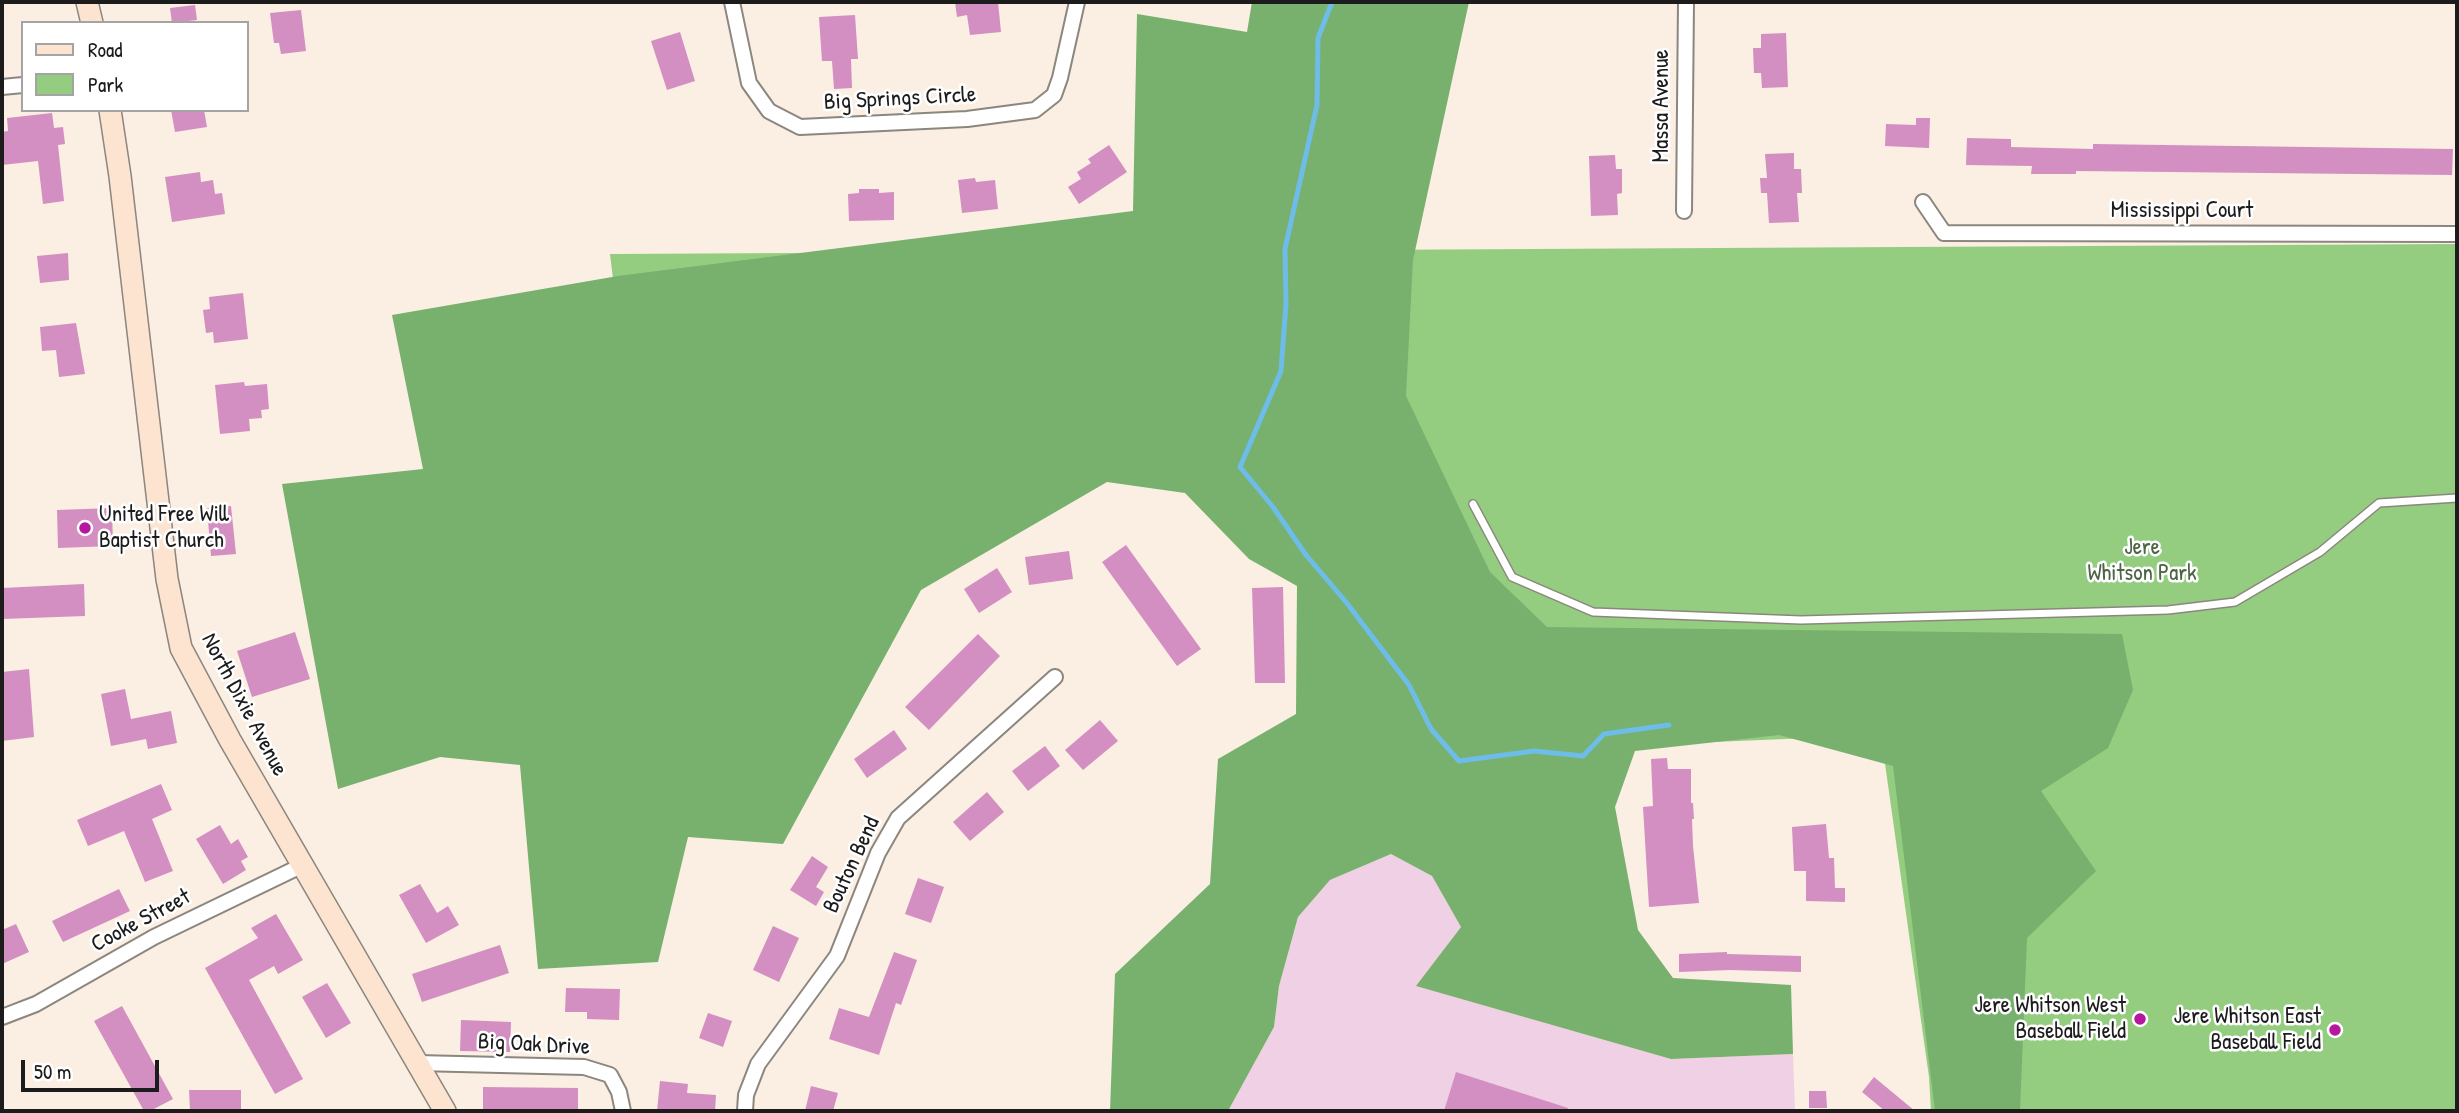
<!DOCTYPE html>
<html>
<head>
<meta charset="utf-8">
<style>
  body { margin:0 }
  #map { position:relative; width:2459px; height:1113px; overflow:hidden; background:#faefe2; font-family:"Patrick Hand",sans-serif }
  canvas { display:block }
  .frame { position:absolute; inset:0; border:4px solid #1c1c1c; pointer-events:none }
  .legend { position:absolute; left:21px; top:21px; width:228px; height:91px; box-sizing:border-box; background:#fff; border:2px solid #a4a4a4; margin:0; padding:9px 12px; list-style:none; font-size:21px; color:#1c1c1c }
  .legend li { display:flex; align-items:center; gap:14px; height:35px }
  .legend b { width:35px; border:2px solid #a4a4a4 }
  .scale { position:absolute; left:21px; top:1060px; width:138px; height:32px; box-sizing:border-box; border:4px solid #1c1c1c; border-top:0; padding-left:9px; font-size:21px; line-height:24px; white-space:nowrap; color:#1c1c1c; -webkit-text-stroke:5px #fff; paint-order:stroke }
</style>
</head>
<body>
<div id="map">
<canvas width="2459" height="1113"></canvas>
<div class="frame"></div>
<ul class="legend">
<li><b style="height:9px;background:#fde4d1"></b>Road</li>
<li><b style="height:19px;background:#95cd80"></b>Park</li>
</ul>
<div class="scale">50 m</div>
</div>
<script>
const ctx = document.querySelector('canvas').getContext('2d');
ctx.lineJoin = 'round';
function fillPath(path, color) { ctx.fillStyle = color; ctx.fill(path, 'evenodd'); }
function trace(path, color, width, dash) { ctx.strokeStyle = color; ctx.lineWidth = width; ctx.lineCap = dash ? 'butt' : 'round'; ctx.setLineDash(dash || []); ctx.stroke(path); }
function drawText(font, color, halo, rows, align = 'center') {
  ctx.font = font + ' "Patrick Hand",sans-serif'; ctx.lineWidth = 5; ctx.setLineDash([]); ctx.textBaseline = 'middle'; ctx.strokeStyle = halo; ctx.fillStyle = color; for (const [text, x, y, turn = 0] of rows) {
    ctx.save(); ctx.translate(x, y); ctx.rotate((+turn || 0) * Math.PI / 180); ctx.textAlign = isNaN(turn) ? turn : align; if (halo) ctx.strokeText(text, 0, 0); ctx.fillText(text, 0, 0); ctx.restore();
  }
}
fillPath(new Path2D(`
  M1391,854L1432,876L1461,927L1417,986L1671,1059L1793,1054L1795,1111H1228L1274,1027L1279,986L1298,917L1330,880Z`), '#f0d0e5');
fillPath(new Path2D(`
  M2457,244V1111H1931L1929,1077L1881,735L1618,746L1306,585L1207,470L1092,460L664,696L610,254Z`), '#95cd80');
fillPath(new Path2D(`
  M1252,2H1469L1413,260L1406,396L1490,572L1547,627L2122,634L2133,690L2108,748L2041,791L2096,871L2027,938L2020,1111H1935L1893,766L1779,735L1635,751L1615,807L1638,930L1673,978L1791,985L1793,1054L1671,1059L1416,986L1461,927L1432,876L1391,854L1330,880L1298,917L1279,986L1274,1027L1228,1111H1110L1115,974L1210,884L1218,759L1296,714L1297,586L1249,559L1185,493L1107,482L921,590L783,844L688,837L658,962L538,969L520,765L440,757L338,789L282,484L423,469L392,315L618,276L1133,211L1137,14L1247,32Z`), '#78b06e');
trace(new Path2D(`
  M1332,2L1318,38L1317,105L1285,249L1286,304L1281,371L1240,467L1273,507L1306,555L1346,602L1409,685L1431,729L1459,761L1534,751L1583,756L1604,734L1669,725`), '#6ebce8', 5);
fillPath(new Path2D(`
  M955,2H998L1001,32L970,35L967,15L957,17Z
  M195,5L197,20L172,23L170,8Z
  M301,10L306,51L281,54L279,43H274L270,13Z
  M855,15L858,59H851L852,88L834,89L832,61H822L819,17Z
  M680,32L695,81L667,90L651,41Z
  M1786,33L1788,87L1762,88L1761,73H1754L1753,48H1761V34Z
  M171,110H204L207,127L175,132Z
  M52,113L54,128L63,127L65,144L58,145L64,201L43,204L38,161L2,165V132L8,131L7,118Z
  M1916,118H1930L1929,148L1885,146L1886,124L1916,125Z
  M1967,138L2011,139V147L2093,149V144L2453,149L2452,175L2076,171V174H2031L2032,166L1966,165Z
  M1109,145L1127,172L1079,204L1068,187L1081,179L1077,172L1091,163L1088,159Z
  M1794,153V169H1801L1802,193H1797L1799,222L1769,223L1767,193H1761L1760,178H1767L1765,154Z
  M1615,155L1616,169H1622V193L1617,194L1618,215L1591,216L1589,156Z
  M200,172L201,182L213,180L215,194L222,193L225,214L172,222L165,177Z
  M975,178L976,182L995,180L998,209L962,213L958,180Z
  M859,189H879V193L894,192V220L849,221L848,194L859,193Z
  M68,253L69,280L40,283L37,256Z
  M243,293L248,339L214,343L213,332L206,333L203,310L210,309L209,297Z
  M76,323L85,374L59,377L56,350L42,351L40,327Z
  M244,382L245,386L267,384L269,409L261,410L262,418L249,419L250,431L220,434L215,385Z
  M231,506L236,554L211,556L207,508Z
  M112,508L113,546L58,548L57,510Z
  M1126,545L1201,649L1177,666L1102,562Z
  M1069,551L1073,579L1029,585L1025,557Z
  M997,568L1012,592L979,613L964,589Z
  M84,584L85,616L2,619V588Z
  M1283,587L1285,683H1255L1252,588Z
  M295,632L310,679L252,697L237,651Z
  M978,634L1000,656L929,730L905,707Z
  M29,669L34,737L2,741V672Z
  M125,689L131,719L171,711L177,743L148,749L146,739L111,746L101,694Z
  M1100,720L1118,741L1083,770L1065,750Z
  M894,730L907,749L867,778L854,759Z
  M1045,746L1060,766L1028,791L1012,771Z
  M1667,758L1668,769H1691V803H1693L1694,819H1692L1693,846L1699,903L1649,907L1643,807L1653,806L1651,759Z
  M161,784L172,810L152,819L173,871L145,882L124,831L88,846L77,820Z
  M987,792L1004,812L970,841L953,822Z
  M1826,824L1829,858H1834L1835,888H1845V902L1806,901V871H1794L1792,827Z
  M220,825L231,844L238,839L248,857L241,861L246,870L223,884L196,839Z
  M812,856L828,867L816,887L824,892L816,906L790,890Z
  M918,878L944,887L931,923L905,914Z
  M420,884L437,913L448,906L459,925L426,943L399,895Z
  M119,889L130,911L63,942L52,921Z
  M276,914L303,960L278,974L274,966L249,980L303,1079L275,1094L205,968L258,938L251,928Z
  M16,924L29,952L2,964V930Z
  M773,926L799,938L779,982L753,970Z
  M500,945L509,973L422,1002L412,974Z
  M894,952L917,960L901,1005L896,1003L879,1055L829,1039L839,1008L869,1017Z
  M1727,952V954L1801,956V972L1730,970L1679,972V954Z
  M327,983L351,1023L326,1038L302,997Z
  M566,988L620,989L619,1020L587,1019V1012H565Z
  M122,1006L173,1099L150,1111H144L94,1021Z
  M708,1013L732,1021L723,1047L699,1038Z
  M461,1020L511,1022L510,1052L460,1051Z
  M1456,1072L1568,1108L1567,1111H1444Z
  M1874,1077L1915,1111H1885L1862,1092Z
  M660,1081L688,1084L687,1093L716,1095L715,1111H657Z
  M811,1086L838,1093L833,1111H805Z
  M483,1087L578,1088V1111H483Z
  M189,1090H241V1111H190Z
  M1809,1091H1826L1827,1108H1809Z`), '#d38ec2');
const lane = new Path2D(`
  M1473,504L1512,577L1593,612L1801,620L2168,610L2235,602L2320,552L2379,503L2457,498`);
const street = new Path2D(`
  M732,2L749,83L769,111L800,127L967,119L1035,110L1054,95L1060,78L1077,2
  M2,87L23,85
  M1923,202L1944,233L2457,234
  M1684,211L1686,2
  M2,1017L36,1004L154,937L303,865
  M417,1063L584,1067L610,1075L619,1092L623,1111
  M745,1111L746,1095L758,1064L837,956L878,853L898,818L1055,677`);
const secondary = new Path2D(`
  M87,2L92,23
  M110,110L120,176L167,579L181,648L230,740L445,1111`);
trace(lane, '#8b867f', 10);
trace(street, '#8b867f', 18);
trace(secondary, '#8b867f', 24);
trace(lane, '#fff', 7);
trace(street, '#fff', 14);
trace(secondary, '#fde4d1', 21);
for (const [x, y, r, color] of [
  [85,528,7,"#b5179e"],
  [2140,1019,7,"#b5179e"],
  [2335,1030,7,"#b5179e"]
]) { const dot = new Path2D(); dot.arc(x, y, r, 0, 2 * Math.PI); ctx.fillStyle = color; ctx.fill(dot); trace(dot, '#fff', 2.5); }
drawText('23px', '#1c1c1c', '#fff', [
  ["Big Springs Circle",900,99,-3],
  ["Massa Avenue",1662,106,-90],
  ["Mississippi Court",2182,211],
  ["North Dixie Avenue",244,705,62],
  ["Bouton Bend",852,865,-65],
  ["Cooke Street",141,921,-28],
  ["Big Oak Drive",534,1045,3]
]);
drawText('23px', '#1c1c1c', '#fff', [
  ["United Free Will",99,515,"left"],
  ["Baptist Church",99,541,"left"],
  ["Jere Whitson West",2126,1006],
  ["Baseball Field",2126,1032],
  ["Jere Whitson East",2321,1017],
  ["Baseball Field",2321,1043]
], 'right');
drawText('23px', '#4c6344', '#fff', [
  ["Jere",2142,548],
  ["Whitson Park",2142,574]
]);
</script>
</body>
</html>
